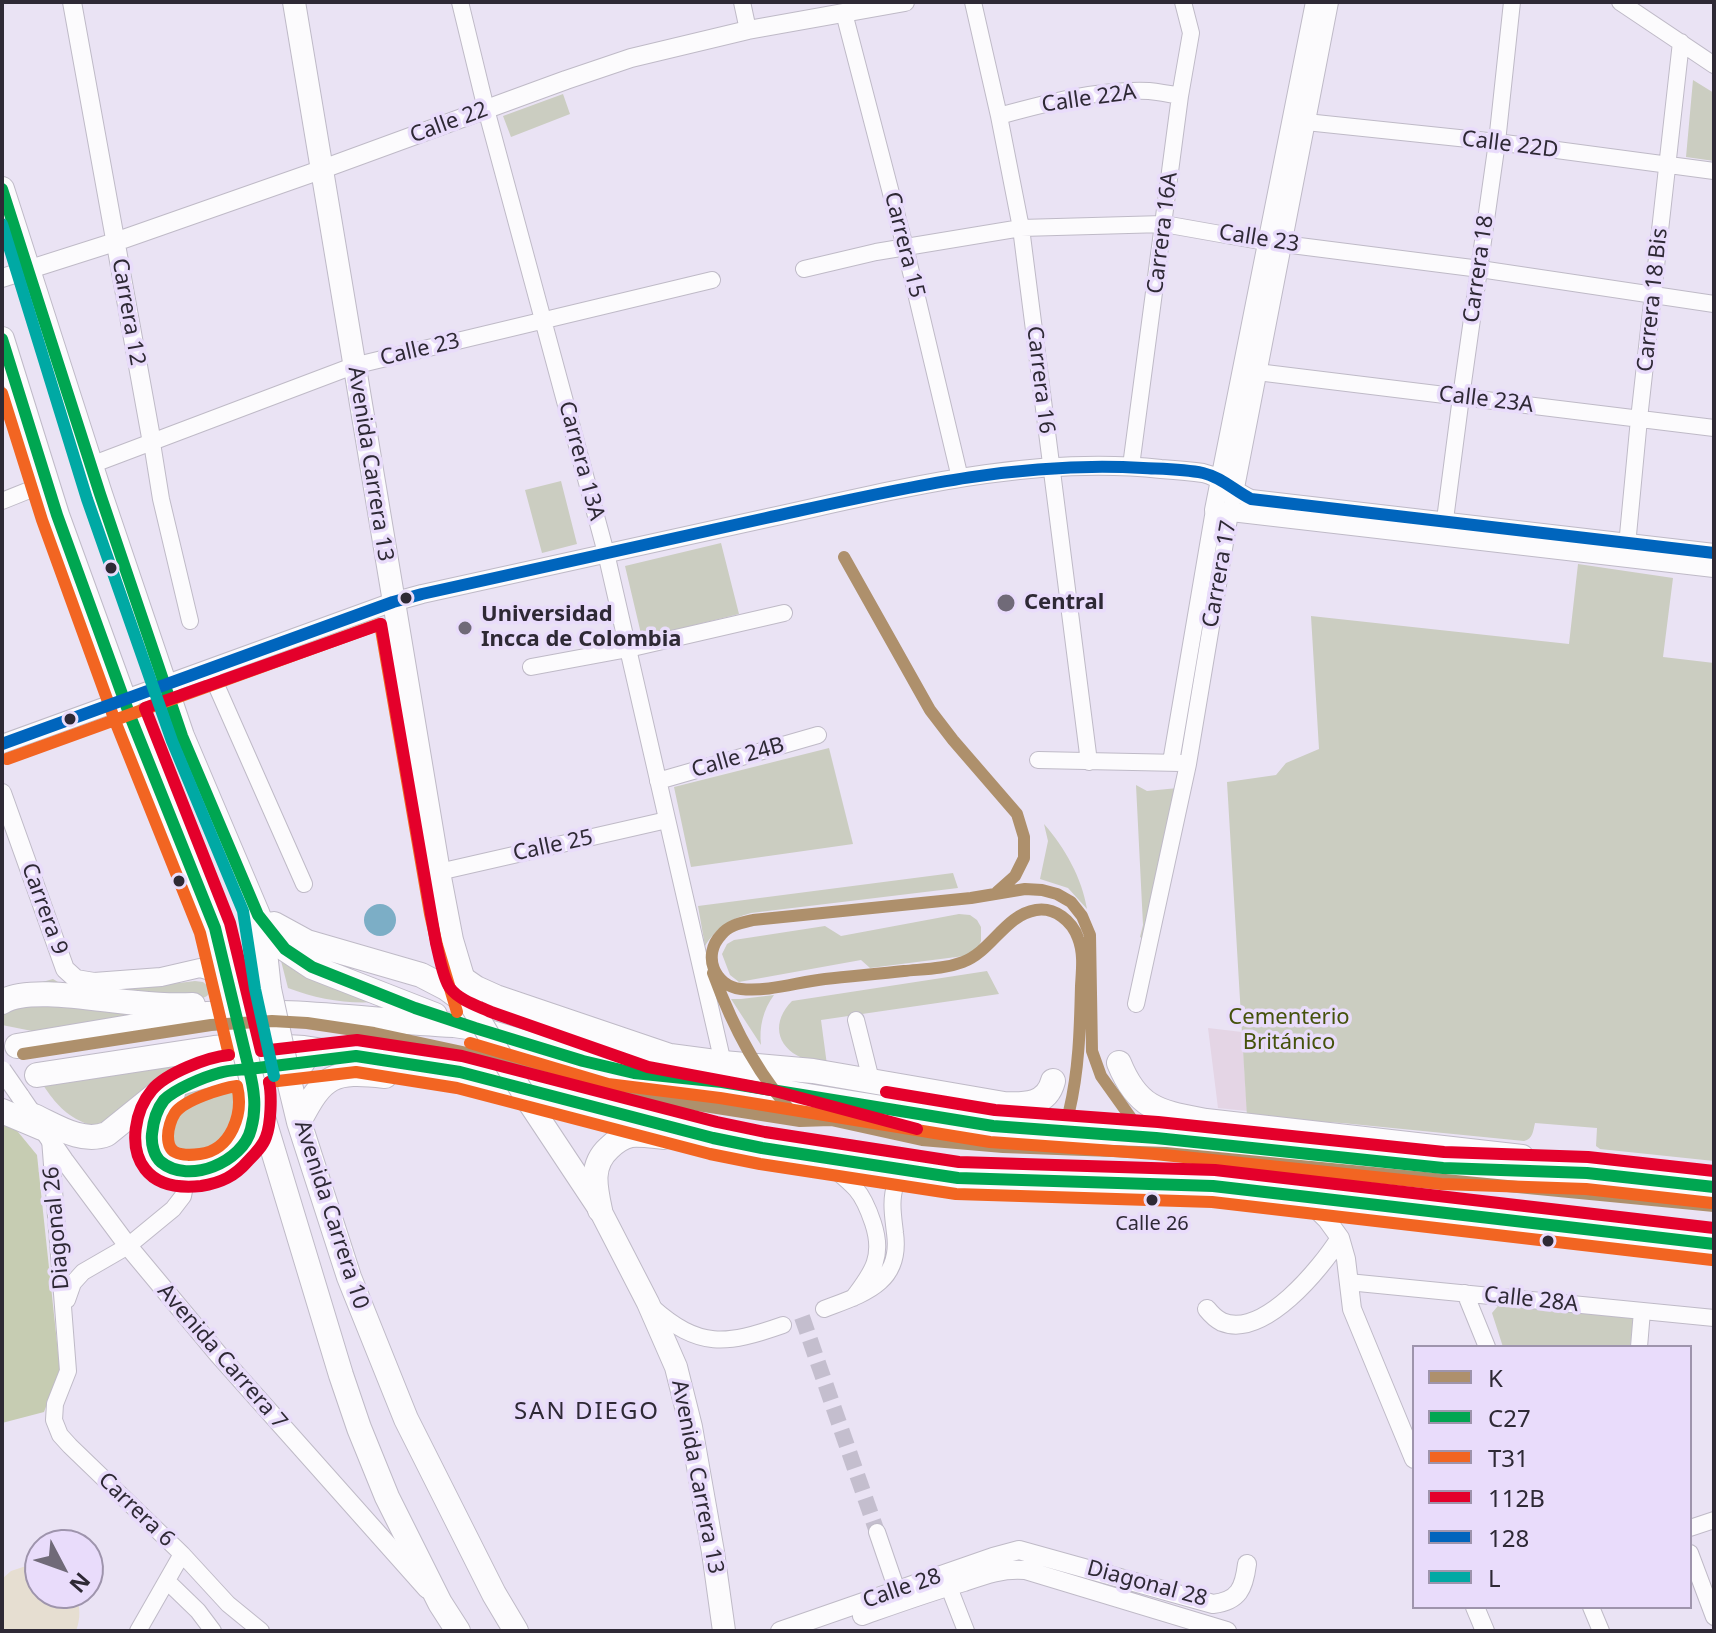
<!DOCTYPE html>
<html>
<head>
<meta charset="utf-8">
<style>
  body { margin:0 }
  #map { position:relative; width:1716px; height:1633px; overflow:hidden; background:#eae3f4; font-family:"Noto Sans",sans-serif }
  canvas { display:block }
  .frame { position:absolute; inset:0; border:4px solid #2e2935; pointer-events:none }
  .legend { position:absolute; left:1412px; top:1345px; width:280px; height:264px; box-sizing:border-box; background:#e9dcfb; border:2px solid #9e94ac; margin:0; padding:10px 14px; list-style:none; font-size:24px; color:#2e2935 }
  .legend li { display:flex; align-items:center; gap:16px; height:40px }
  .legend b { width:40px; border:2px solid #9e94ac }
  .north { position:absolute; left:24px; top:1529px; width:80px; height:80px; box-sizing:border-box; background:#e9dcfb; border:2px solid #9e94ac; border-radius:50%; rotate:131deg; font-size:22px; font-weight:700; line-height:32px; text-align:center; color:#2e2935 }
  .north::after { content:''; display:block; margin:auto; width:28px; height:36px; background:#706a78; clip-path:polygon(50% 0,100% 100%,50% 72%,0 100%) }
</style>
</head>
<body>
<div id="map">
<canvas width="1716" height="1633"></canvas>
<div class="frame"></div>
<ul class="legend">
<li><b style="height:10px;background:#ae906c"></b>K</li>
<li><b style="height:10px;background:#00a651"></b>C27</li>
<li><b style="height:10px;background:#f26522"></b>T31</li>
<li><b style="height:10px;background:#e4002b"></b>112B</li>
<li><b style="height:10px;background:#0065bd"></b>128</li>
<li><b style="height:10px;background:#00a9a4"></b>L</li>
</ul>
<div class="north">N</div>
</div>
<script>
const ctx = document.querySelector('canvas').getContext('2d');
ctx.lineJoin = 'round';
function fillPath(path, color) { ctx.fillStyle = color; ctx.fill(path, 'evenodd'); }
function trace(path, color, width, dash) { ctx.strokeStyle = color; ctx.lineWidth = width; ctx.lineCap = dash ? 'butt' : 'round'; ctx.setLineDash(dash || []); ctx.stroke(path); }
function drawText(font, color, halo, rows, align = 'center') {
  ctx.font = font + ' "Noto Sans",sans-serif'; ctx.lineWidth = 7; ctx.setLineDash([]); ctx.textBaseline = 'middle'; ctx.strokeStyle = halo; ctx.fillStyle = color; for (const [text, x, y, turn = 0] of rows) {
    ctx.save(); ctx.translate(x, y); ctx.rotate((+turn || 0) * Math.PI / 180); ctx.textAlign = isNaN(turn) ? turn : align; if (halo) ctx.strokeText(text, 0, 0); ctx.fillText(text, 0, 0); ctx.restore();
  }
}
fillPath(new Path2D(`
  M1208,1028L1242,1032L1247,1111L1218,1108Z`), '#e4d5e5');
fillPath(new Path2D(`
  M1693,80L1714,93V161L1686,157Z
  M563,94L570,114L511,137L503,116Z
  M561,481L577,544L542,553L525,490Z
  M721,543L739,614L642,638L625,566Z
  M1578,564L1673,578L1663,657L1714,663V1161L1600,1149L1596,1146L1597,1128L1535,1123C1533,1131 1533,1139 1524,1141L1342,1123L1247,1117L1227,782L1276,775L1286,763L1319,749L1311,616L1569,644Z
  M829,748L853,844L691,867L674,787Z
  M1136,785L1147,791L1178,788L1146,941L1140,937L1143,925Z
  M1044,824C1065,848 1082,878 1087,909L1068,888L1040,879L1048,841Z
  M953,873L958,888L751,913C730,919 717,927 705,946L698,906Z
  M959,914L970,915L977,920L981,927V941L978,948L971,953L964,956L870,968L861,960L739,982L730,975L722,954L727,944L734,940L825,926L841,936Z
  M280,957L376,1002C345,1004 317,999 288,988Z
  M987,971L999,994L821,1020L827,1065C819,1063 810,1061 802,1058C775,1046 772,1021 792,1001Z
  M53,979L63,985L77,989L146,987L195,981L203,982L209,987L210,992L207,996L197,1001L3,993Z
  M774,995C763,1010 759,1027 761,1045L731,999H741Z
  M12,1003L163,1009L37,1032L2,1025C2,1014 5,1010 12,1003Z
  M218,1052L220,1062L102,1127L87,1128V1124C65,1115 56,1104 43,1085Z
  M227,1075L230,1091L242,1089C243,1096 245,1106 245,1113C239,1163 166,1178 168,1122C169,1114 175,1101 182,1095C189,1089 216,1080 227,1075Z
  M1502,1301L1634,1315L1630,1347H1503L1492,1313Z`), '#cbcdc1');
fillPath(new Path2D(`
  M2,1120L9,1121L37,1155L60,1371L44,1412L2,1423Z`), '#c6ccb2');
fillPath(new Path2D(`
  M26,1566H40V1593H76C80,1607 81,1618 76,1631H2V1579L11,1571Z`), '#e6ded1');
fillPath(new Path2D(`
  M364 920a16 16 0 1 1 32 0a16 16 0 1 1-32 0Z`), '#7caec6');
trace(new Path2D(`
  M802,1317L877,1532`), '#c4bece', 16, [16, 8]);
const minor = new Path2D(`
  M460,2L486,109L606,553L723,1063
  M742,2L748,30
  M973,2L999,116L1021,228L1089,762
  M1620,2L1714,65
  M844,13L905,247L960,478
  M999,116C1047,103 1098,89 1149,91C1159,92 1170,94 1180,96
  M1306,122L1497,142L1714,171
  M804,269L876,252L1021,228L1164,224L1260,241L1480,269L1714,304
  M1257,372L1714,428
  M152,443L161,499L190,621
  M91,465L353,366L712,280
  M1131,466L1180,96L1191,33L1183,2
  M2,501L47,483
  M1443,535L1461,397L1497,142L1512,2
  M1626,556L1639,419L1681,42
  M531,667L628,649L784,613
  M209,669L304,884
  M1038,760L1181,763
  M1171,762L1214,510
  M658,781L818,735
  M439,872L667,820
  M1136,1004L1188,764L1230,513
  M856,1020L871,1080
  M50,1139L68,1371L55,1404L54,1420L60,1435L70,1446L182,1554L228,1604L261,1631
  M823,1159C833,1169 846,1178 856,1189C864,1198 869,1211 873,1223C884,1256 873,1272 853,1298
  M1348,1282L1714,1318
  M1465,1293L1487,1347
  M67,1300L73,1283L83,1272L128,1246L173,1209L183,1196L188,1171
  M652,1307C699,1349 726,1345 783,1325
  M824,1309C863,1294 902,1284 895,1233C893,1215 890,1200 896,1183
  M1639,1347L1642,1311
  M1690,1528L1714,1520
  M877,1532L901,1602
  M1690,1553L1714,1617
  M945,1577L966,1631
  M167,1581L198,1611L213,1631
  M1591,1607L1601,1631
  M138,1631L182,1554`);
const tertiary = new Path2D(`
  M72,2L152,443
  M1315,2L1214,510L1714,568
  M2,278L115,242L309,174L566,80L631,58L748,30L905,2
  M1233,498L1329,2
  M2,744L393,602L422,594C538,568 655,543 772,517C900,489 1029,455 1161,469C1175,470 1189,471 1203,473C1222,477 1234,492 1251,499L1714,553
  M2,793L65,969L76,979L94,982L161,977L200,968L213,972L228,985
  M20,1096L64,1160L128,1246L218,1354L427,1589
  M1298,1199L1315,1208L1327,1220L1340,1238L1346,1259L1352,1309L1414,1459
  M1207,1309C1211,1314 1216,1319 1222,1322C1264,1339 1321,1268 1340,1238
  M1475,1607L1485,1631
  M862,1616C896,1604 929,1592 964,1582C984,1575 1003,1568 1025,1570L1227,1631
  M780,1631L993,1557L1019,1550L1213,1604C1239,1601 1244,1588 1247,1564`);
const secondary = new Path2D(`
  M294,2L439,872L452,940L469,997
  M527,1100L600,1210L648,1303L676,1367L691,1427L713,1552L724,1631`);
const primary = new Path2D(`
  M2,189L100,494L182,736L258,915L264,943L269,989
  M2,339L57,515L130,716L215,928L230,993
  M263,922L285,949L312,967L435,1015
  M274,924L307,942L421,975L446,988L472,1007
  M463,979L476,988L496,997L670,1056L723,1063L813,1071L1004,1104C1025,1105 1047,1105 1053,1081
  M2,1002C29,985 104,1001 137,1003C156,1005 174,1006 193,1005
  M17,1046L207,1014C290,1008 371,1021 454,1025L475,1028L611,1068L722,1082L993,1126L1156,1138L1443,1168L1587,1173L1714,1187
  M1119,1063C1138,1110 1160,1112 1206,1121L1522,1157
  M287,1072L299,1122L349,1277L406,1419L494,1594L516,1631
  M37,1075L214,1048L250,1045L304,1048L448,1070L680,1130L762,1148L958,1178L1213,1186L1714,1244
  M252,1081L341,1375L359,1428L387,1497L440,1603L458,1631
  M173,1093C162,1101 156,1111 154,1124C140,1193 235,1181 251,1128C253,1120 254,1112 254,1103
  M2,1111L42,1128
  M34,1116C56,1126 82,1144 107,1134L159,1092C203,1070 254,1068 303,1062
  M299,1122C323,1075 333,1070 385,1076
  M600,1210C595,1187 590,1165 609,1148C615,1142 622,1137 631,1135C642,1134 653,1136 664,1137`);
trace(minor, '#bfbac7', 18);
trace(tertiary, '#bfbac7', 20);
trace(secondary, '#bfbac7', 24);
trace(primary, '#bfbac7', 26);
trace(minor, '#fcfbfd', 16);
trace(tertiary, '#fcfbfd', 18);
trace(secondary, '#fcfbfd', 22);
trace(primary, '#fcfbfd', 24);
const tertiaryBridge = new Path2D(`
  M2,1070L20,1096`);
const secondaryBridge = new Path2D(`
  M472,1007L527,1100`);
const primaryBridge = new Path2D(`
  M269,989L287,1072
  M230,993L252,1081`);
trace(tertiaryBridge, '#bfbac7', 20, []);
trace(secondaryBridge, '#bfbac7', 24, []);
trace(primaryBridge, '#bfbac7', 26, []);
trace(tertiaryBridge, '#fcfbfd', 18);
trace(secondaryBridge, '#fcfbfd', 22);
trace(primaryBridge, '#fcfbfd', 24);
trace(new Path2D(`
  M844,557L930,710L953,740L1017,814L1024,837V858L1015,876L997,892
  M713,973C733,1028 759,1078 800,1121
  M23,1054L211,1025L272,1021L307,1023L374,1033L523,1065L666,1100L800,1121L831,1120L922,1140L1003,1147L1166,1153L1714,1206
  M1069,1112C1079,1070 1080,1029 1081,986C1082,969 1084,953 1078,938C1072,921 1055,907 1036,910C1005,915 992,951 963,962C944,969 924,969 904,971C878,974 851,976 825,979C798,982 769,992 741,989C714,986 702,955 721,935C729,925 741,923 753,920L971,898L1025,889L1042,890L1057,894L1071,902L1082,916L1090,935L1092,1051L1101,1076L1131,1118`), '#ae906c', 12);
trace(new Path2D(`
  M2,189L100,494L182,736L258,915L285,949L312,967L415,1008L475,1028L583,1061L634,1073L722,1082L993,1126L1156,1138L1443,1168L1587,1173L1714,1187
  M2,339L57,515L130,716L215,928L249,1069
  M249,1069C254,1089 257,1108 251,1129C243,1162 189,1185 161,1162C154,1156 151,1144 152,1134C153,1123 157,1109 164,1100C175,1089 204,1077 219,1073C228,1070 239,1070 249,1069Z
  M249,1069L356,1056L460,1072L713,1138L762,1148L958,1178L1213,1186L1714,1244`), '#00a651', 12);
trace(new Path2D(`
  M2,393L42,520L115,721L200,933L229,1055
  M7,759L380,624L430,914L437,945L457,1012
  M470,1043L608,1084L720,1098L990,1142L1155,1154L1441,1184L1586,1189L1712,1203
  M269,1082L356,1072L457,1088L710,1154L760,1164L956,1194L1212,1202L1712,1260
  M237,1086C244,1114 231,1150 200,1154C192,1155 183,1156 175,1152C169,1149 168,1143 168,1136C168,1129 171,1119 175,1113C184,1100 222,1088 237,1086Z`), '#f26522', 12);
trace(new Path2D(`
  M229,1055C208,1057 166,1073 152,1090C135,1110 128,1147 145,1169C158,1186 182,1188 201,1186C221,1183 235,1176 248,1161C255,1154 263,1146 266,1137C271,1124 272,1095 269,1082
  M886,1092L995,1110L1158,1122L1444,1152L1588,1157L1714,1171
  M917,1129L771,1090L648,1067L491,1012C478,1006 459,1000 450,988C443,979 439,955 436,943L381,624L145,708L230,923L261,1051L357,1040L462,1056L717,1122L765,1132L959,1162L1215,1170L1714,1228`), '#e4002b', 12);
trace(new Path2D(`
  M2,744L393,602L422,594C536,568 651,544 766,518C890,491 1015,460 1143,468C1163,469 1184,469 1203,473C1221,477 1235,491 1251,499L1714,553`), '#0065bd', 12);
trace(new Path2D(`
  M2,224L87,499L172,741L243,911L255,989L274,1076`), '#00a9a4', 12);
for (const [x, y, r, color] of [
  [111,568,7,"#2e2935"],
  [406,598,7,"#2e2935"],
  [1006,603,10,"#706a78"],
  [465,628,8,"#706a78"],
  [70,719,7,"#2e2935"],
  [179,881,7,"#2e2935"],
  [1152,1200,7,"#2e2935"],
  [1548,1241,7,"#2e2935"]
]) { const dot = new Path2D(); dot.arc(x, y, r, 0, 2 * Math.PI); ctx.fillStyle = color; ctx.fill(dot); trace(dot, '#e9dcfb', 3); }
drawText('20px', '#2e2935', '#e9dcfb', [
  ["Calle 26",1152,1224]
]);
drawText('22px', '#2e2935', '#e9dcfb', [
  ["Calle 22A",1089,99,-8],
  ["Calle 22",449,123,-20],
  ["Calle 22D",1510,145,7],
  ["Carrera 16A",1163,233,-83],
  ["Calle 23",1259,239,9],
  ["Carrera 15",904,245,76],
  ["Carrera 18",1479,269,-82],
  ["Carrera 18 Bis",1653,300,-84],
  ["Carrera 12",128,312,80],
  ["Calle 23",420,350,-13],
  ["Carrera 16",1040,380,83],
  ["Calle 23A",1486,400,7],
  ["Carrera 13A",581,461,75],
  ["Avenida Carrera 13",370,464,81],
  ["Carrera 17",1220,574,-80],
  ["Calle 24B",738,758,-16],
  ["Calle 25",553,846,-12],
  ["Carrera 9",44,909,70],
  ["Avenida Carrera 10",331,1215,72],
  ["Diagonal 26",57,1228,-95],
  ["Calle 28A",1531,1300,6],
  ["Avenida Carrera 7",222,1357,49],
  ["Avenida Carrera 13",697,1477,79],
  ["Carrera 6",136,1510,44],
  ["Diagonal 28",1147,1584,15],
  ["Calle 28",902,1589,-19]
]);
drawText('bold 22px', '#2e2935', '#e9dcfb', [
  ["Central",1024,603],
  ["Universidad",481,615],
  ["Incca de Colombia",481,640]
], 'left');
drawText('22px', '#45520c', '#e9dcfb', [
  ["Cementerio",1289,1018],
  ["Británico",1289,1043]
]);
ctx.letterSpacing = '2px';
drawText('24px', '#2e2935', '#e9dcfb', [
  ["SAN DIEGO",587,1412]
]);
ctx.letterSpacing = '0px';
</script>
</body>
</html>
